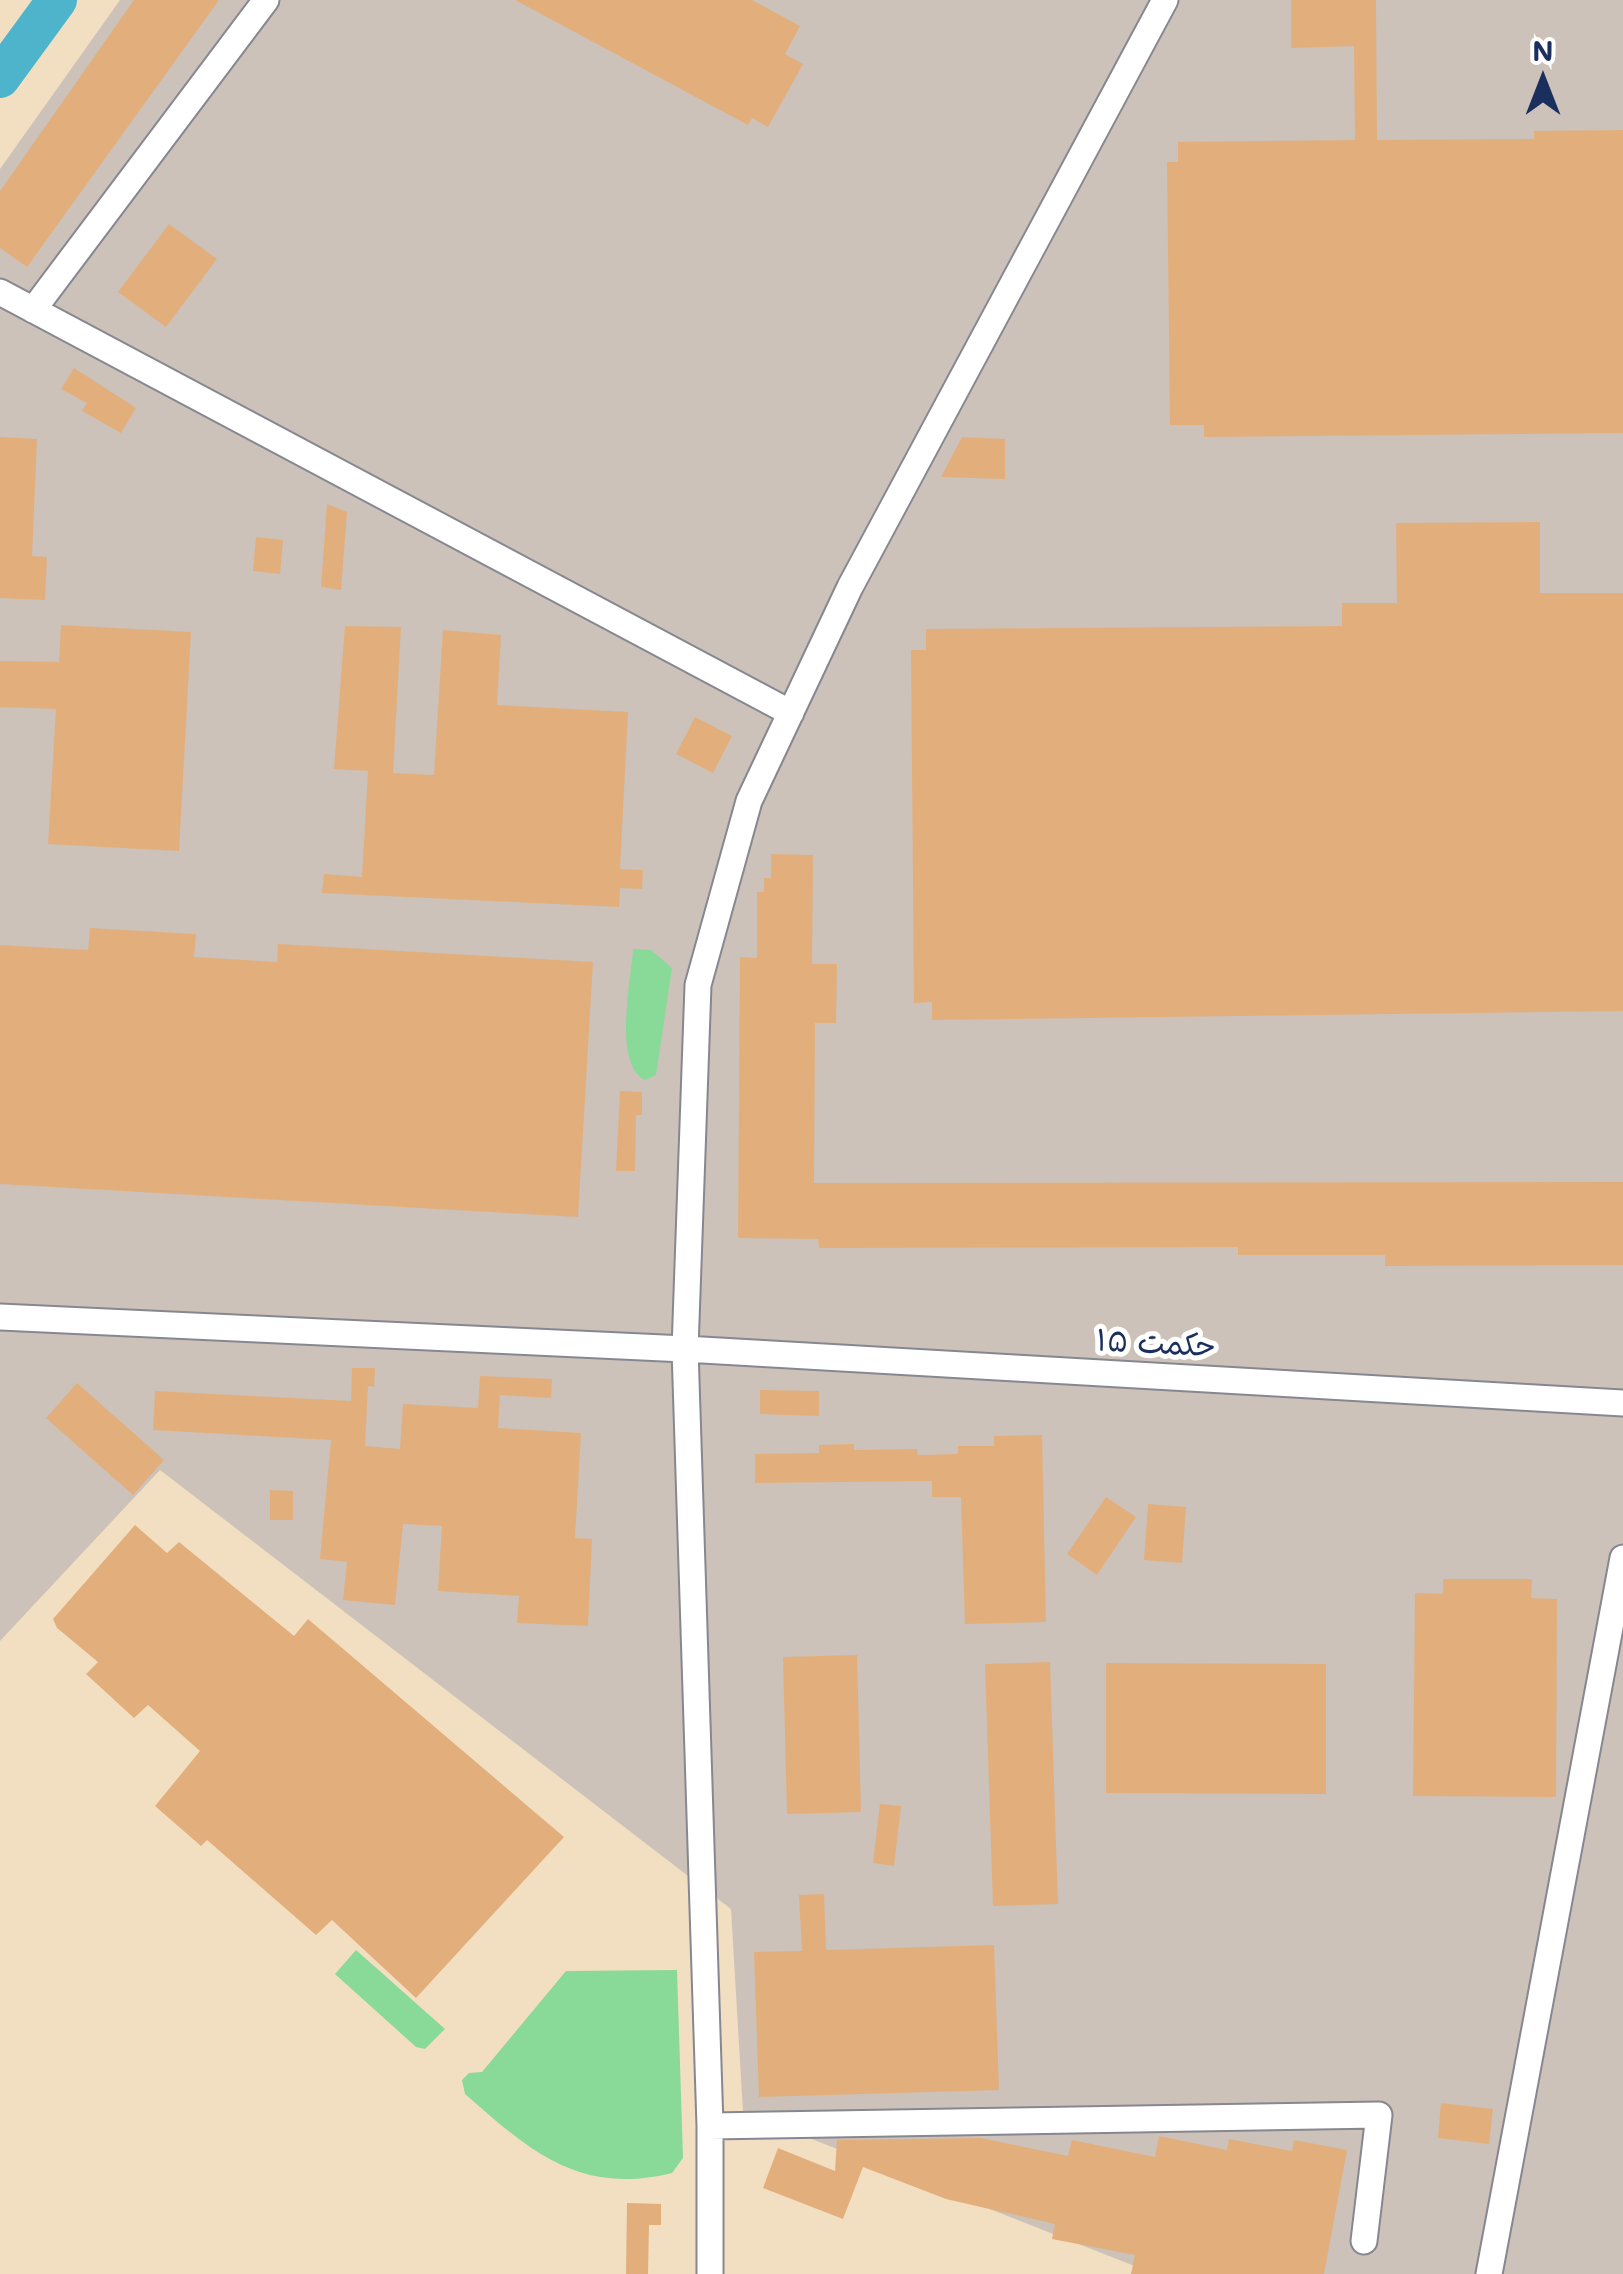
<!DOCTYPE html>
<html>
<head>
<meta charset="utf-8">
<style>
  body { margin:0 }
  #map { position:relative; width:1623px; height:2274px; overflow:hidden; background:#f2dfc1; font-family:Mali,sans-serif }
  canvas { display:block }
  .north { position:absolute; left:1493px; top:30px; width:100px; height:100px; -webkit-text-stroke:8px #fff; paint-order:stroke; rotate:0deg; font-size:28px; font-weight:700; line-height:40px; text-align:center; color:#1b2f5e }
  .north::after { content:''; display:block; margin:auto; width:35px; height:45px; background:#1b2f5e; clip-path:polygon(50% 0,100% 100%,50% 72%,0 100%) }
</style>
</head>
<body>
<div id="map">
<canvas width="1623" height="2274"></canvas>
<div class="north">N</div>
</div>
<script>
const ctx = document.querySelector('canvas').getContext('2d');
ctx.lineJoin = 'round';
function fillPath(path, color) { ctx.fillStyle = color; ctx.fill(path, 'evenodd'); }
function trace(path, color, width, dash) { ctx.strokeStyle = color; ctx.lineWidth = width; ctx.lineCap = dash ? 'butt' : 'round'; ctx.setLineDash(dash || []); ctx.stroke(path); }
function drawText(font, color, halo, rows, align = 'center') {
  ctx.font = font + ' Mali,"Playpen Sans Arabic",sans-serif'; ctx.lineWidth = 10; ctx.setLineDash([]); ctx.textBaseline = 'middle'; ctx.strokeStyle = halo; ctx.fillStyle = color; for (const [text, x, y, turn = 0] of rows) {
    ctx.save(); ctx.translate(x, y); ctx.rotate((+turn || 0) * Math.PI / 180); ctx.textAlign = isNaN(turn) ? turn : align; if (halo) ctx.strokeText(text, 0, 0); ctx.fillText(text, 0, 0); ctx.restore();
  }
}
fillPath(new Path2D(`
  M120,0H1623V2274H1155L743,2112L731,1909L160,1470L0,1641V169Z`), '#ccc2b9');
fillPath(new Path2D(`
  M633,949L651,950L672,968L656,1075L645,1080C613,1064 631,981 633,949Z
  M356,1950L445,2029L425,2049L416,2047L335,1974Z
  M677,1970L683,2158L672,2173C579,2196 529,2150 465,2094L462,2080L469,2073L482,2072L566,1971Z`), '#89d999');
trace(new Path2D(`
  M0,78L57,0`), '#4db4cc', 40);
fillPath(new Path2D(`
  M134,0H219L27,267L0,248V191Z
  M515,0H752L800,26L785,54L803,64L768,127L752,118L748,125Z
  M1291,0H1376L1377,140L1534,139V131L1623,130V433L1204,437V425H1170L1167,162H1178V142L1355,140L1354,46L1291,48Z
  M169,224L217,259L166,327L118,292Z
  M74,368L136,408L121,433L82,411L87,403L61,389Z
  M0,437L37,439L32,556L47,557L45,600L0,598Z
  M962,437L1005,439V479L941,477Z
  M327,504L347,512L341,590L321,587Z
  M1540,522V593H1623V1011L932,1020V1002L914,1003L911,650H926V629L1342,626V603H1397L1396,523Z
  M256,537L283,540L280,574L253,571Z
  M61,625L191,632L179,851L48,844L56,709L0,707V661L59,662Z
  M345,626L401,627L393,773L434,775L443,630L501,635L497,705L628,712L620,869L643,870L642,889L620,888L619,907L322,893L324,874L362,877L368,771L334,769Z
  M695,717L732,736L713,773L676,754Z
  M771,854L813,855L812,964H837L836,1023H815L814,1183L1623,1182V1265L1385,1266V1255H1238V1247L819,1248L818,1239L738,1238L740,957L757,958V892H764V878H771Z
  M90,928L196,934L194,957L277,962L278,944L593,962L578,1217L0,1184V945L88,950Z
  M620,1091L642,1092V1115H636L635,1171H616Z
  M352,1368H375L374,1387L368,1386L365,1446L400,1449L403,1404L478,1408L480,1376L552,1379L551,1398L500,1395L498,1428L581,1433L575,1538L592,1539L588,1626L517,1623L519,1596L438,1591L442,1526L403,1524L395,1605L343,1600L347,1562L320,1559L331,1440L153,1430L155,1391L351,1401Z
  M77,1383L164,1460L133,1495L46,1418Z
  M760,1390L819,1391V1416L760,1414Z
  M1042,1435L1046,1622L965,1624L961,1497H932V1481L755,1483V1454L819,1453V1445L854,1444V1450L917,1449L918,1455L958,1454V1446H994V1436Z
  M270,1490L293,1491V1520H270Z
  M1106,1497L1136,1517L1097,1575L1067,1554Z
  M1148,1504L1186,1507L1182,1563L1144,1560Z
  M135,1525L167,1553L179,1542L294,1636L308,1619L564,1837L416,1998L332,1920L316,1935L207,1840L201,1846L155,1806L200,1751L148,1705L134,1718L86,1674L98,1662L57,1628L53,1619Z
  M1443,1579H1532L1531,1598L1557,1599L1556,1797L1413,1796L1415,1593L1443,1594Z
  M857,1655L861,1812L787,1814L783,1657Z
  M1050,1662L1058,1904L993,1906L985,1664Z
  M1106,1663L1326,1664V1794L1106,1793Z
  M880,1804L901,1806L894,1866L873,1863Z
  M824,1894L826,1950L994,1945L999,2090L759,2097L754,1952L802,1951L799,1895Z
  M1441,2103L1493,2109L1489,2144L1438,2138Z
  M1159,2136L1227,2150L1229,2139L1292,2151L1294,2140L1347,2150L1324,2274H1131L1135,2255L1052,2239L1055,2224L946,2199L863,2167L843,2219L763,2188L778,2148L835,2171L837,2140L981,2138L1068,2156L1072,2140L1155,2157Z
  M627,2203L661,2204V2225H649L648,2274H626Z`), '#e2af7c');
const minor = new Path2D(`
  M0,292L791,713
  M33,310L266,0
  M0,1317L685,1349L1623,1403
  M710,2126L1379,2115L1364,2241
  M710,2274V2126L685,1349L698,985L749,801L850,587L1165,0
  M1489,2274L1623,1558`);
trace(minor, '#868790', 29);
trace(minor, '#fff', 25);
drawText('30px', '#1b2f5e', '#fff', [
  ["حکمت ۱۵",1156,1344,3]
]);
</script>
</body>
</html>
